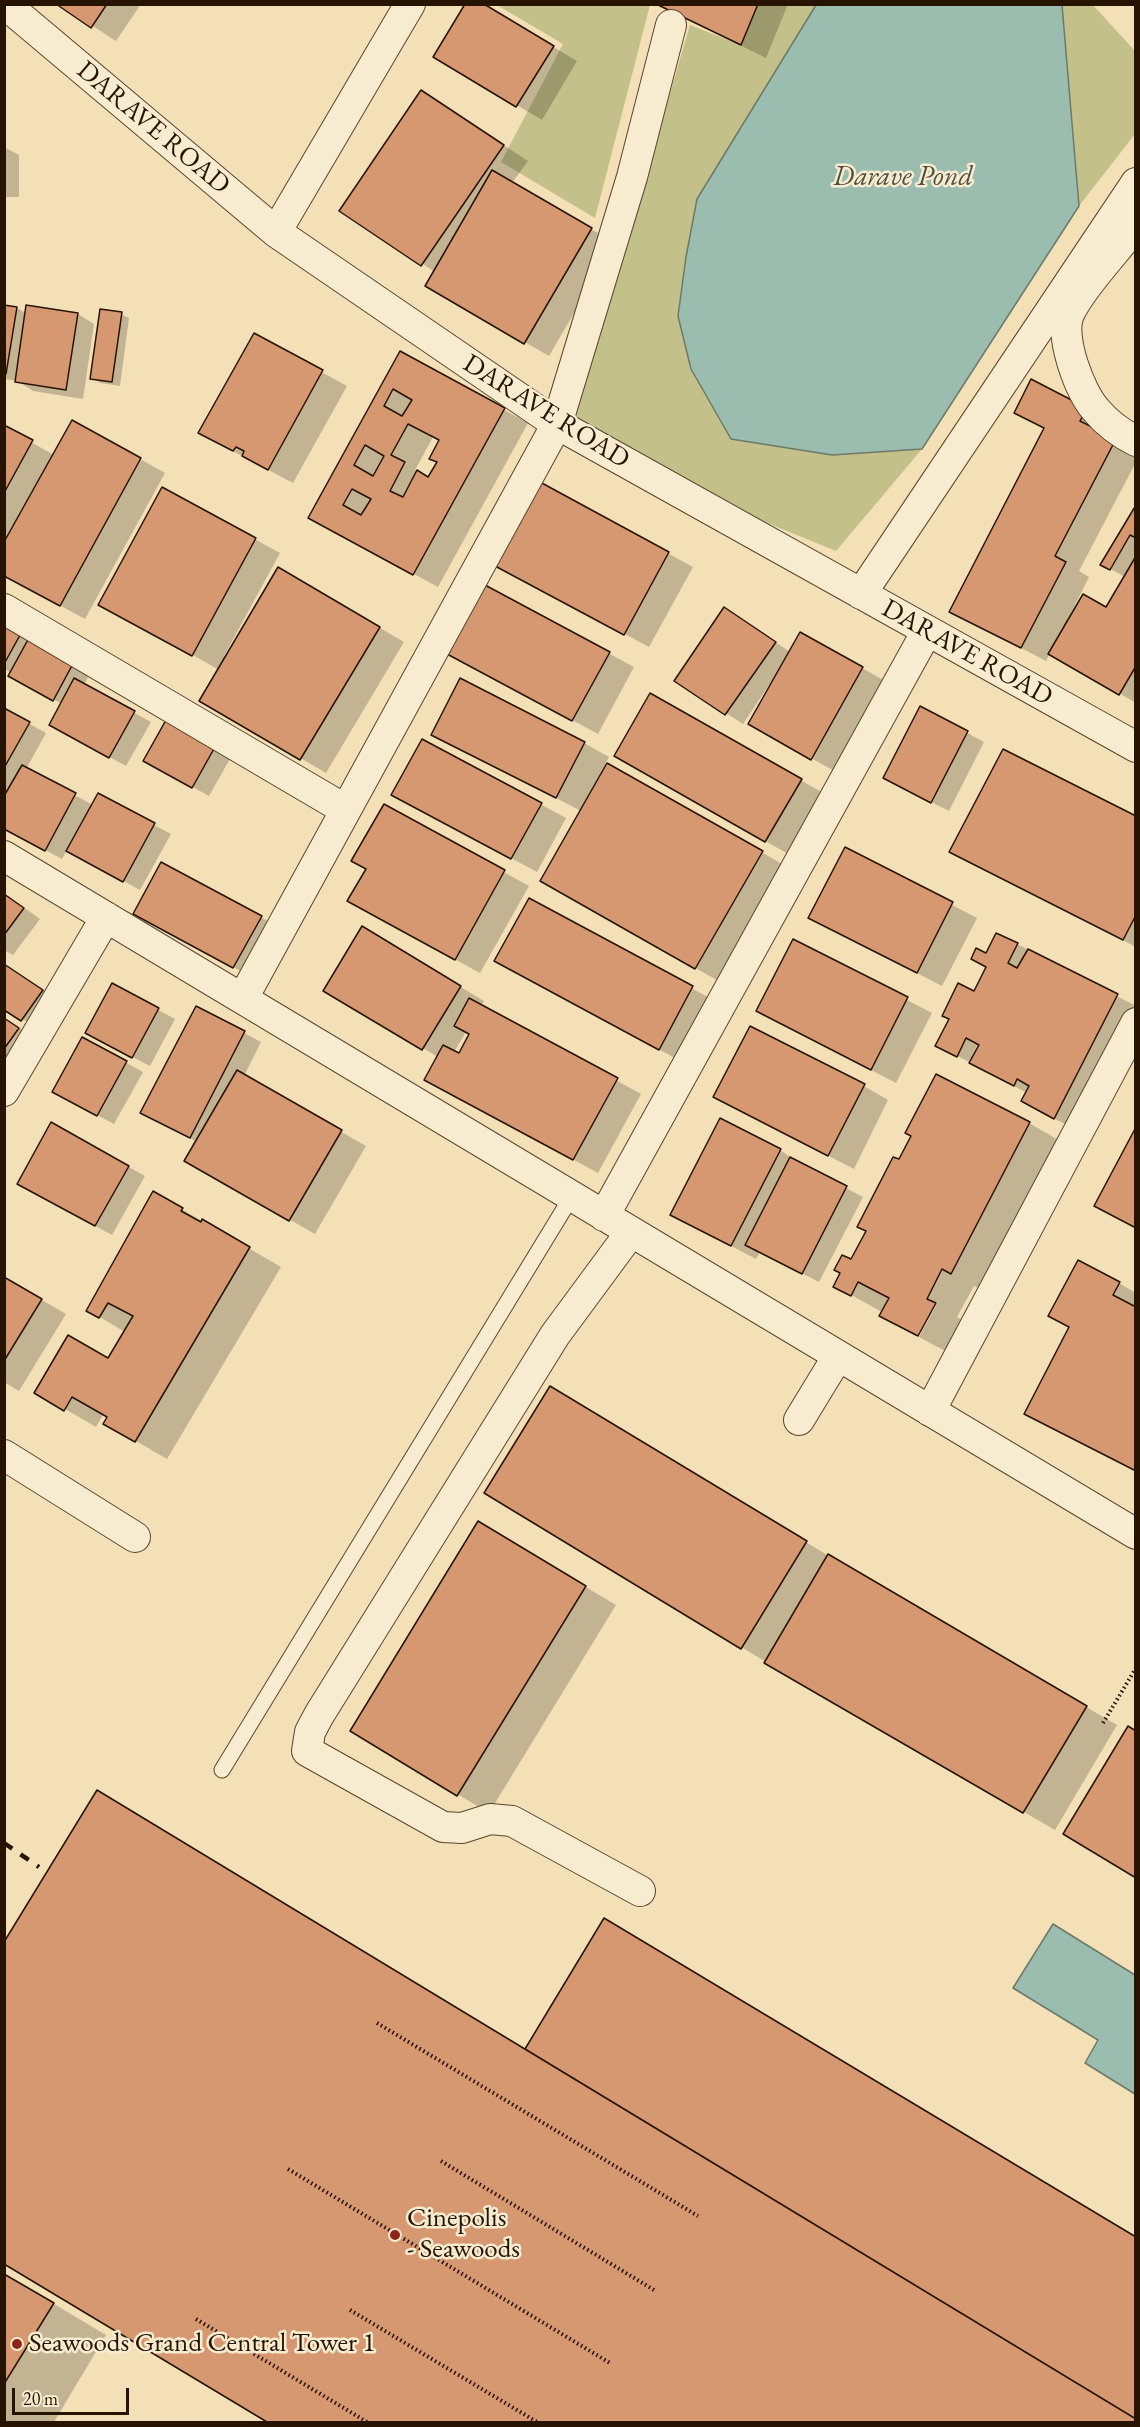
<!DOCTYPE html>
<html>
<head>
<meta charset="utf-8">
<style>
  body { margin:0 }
  #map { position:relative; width:1140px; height:2427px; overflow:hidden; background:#f3e0b7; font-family:"EB Garamond",serif }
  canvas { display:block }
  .frame { position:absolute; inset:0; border:6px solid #271301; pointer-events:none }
  .scale { position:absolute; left:12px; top:2388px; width:117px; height:27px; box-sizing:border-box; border:3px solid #271301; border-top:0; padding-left:8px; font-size:18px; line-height:21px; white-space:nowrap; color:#271301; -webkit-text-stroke:4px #f7ebd0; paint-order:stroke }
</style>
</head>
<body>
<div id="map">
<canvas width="1140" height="2427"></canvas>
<div class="frame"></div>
<div class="scale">20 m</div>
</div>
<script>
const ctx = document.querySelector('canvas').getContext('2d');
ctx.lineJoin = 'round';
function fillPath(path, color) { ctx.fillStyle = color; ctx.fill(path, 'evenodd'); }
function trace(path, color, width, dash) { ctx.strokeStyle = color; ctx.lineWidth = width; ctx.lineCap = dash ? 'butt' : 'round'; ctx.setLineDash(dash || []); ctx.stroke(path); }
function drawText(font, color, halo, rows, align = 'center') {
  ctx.font = font + ' "EB Garamond",serif'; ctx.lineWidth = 5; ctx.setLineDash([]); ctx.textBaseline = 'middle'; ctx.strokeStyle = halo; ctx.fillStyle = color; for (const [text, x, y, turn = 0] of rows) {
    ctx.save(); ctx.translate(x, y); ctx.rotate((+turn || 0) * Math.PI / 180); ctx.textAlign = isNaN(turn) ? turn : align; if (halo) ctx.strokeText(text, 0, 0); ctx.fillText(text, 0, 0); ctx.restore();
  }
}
fillPath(new Path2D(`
  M497,5H650L595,218L501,162L563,44Z
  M758,5H816L748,116L686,257L678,316L691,369L832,455L922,449L836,551L645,473L570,432L690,25L741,45Z
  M1062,5H1093L1135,51V134L1079,206Z`), '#c3c089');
const water = new Path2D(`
  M816,5H1062L1079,206L922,449L832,455L731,439L691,369L678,316L686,257L697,199Z
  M1053,1924L1135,1975V2094L1085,2063L1098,2040L1013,1988Z`);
fillPath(water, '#9bbdaf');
trace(water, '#6d7969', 1.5);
fillPath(new Path2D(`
  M59,4H141L116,41Z
  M482,4L577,61L542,120L435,57Z
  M657,4H788L766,58Z
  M422,92L528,161L512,183L615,243L549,356L427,286L435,272L341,210Z
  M4,147L19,155V197H4Z
  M4,306L17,308L27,314H78L94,324L83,399L33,391L18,381L4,379Z
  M121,314L129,318L120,386L100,383L92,378Z
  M254,335L347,386L293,483L225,447Z
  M400,353L528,423L438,587L310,518ZM433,437L440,440L438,462L430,478L415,470Z
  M1032,381L1136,452V462L1079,571L1089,577L1070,615L1106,609L1125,577L1102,564L1136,508V703L1050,653L1046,661L951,611L1045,429L1016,413Z
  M4,427L54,455L140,459L165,473L85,619L4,575Z
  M541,484L693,567L649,647L522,579Z
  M163,489L280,553L224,656L226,657L279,569L404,642L326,773L201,700L219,670L186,651Z
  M486,587L634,667L598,734L474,667Z
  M741,619L790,652L862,668L887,682L836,772L750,724L771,687L769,685L743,724L676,681Z
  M4,620L91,671L84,685L151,722L126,766L67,734L62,704L27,685L4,668Z
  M651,695L825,794L790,855L616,756Z
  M920,708L984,742L949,811L901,787Z
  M4,710L46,733L26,769L93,805L154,825L171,834L140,890L67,850L62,859L4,828Z
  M167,722L231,757L209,796L162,770Z
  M433,734L584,743L609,757L605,764L793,870L727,986L542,880L581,811Z
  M423,741L566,818L537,872L418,808Z
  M384,806L529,886L480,973L374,915Z
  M1136,818V947L951,852Z
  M846,849L977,918L942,986L810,918Z
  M4,893L40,919L13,955L4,950Z
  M530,900L717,1002L684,1063L521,975Z
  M261,917L277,927L250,976L151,923Z
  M794,941L932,1013L896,1083L758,1011Z
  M386,942L484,1001L481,1006L641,1094L598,1173L451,1093L438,1057L325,990ZM466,1032L471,1034L459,1055L454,1052Z
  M1017,944L1136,1006V1022L1079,1131L1047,1115L1027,1093L937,1045L975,993L988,967L987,955Z
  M19,974L58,1000L39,1029L4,1008Z
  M112,985L175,1019L150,1066L103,1042Z
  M197,1008L261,1042L244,1076L366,1146L315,1234L187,1161L197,1142L159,1122Z
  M4,1018L35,1038L4,1083Z
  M83,1039L143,1072L114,1124L71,1101Z
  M864,1086L888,1100L854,1169L715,1097Z
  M1029,1123L1060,1141L983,1290L974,1286L957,1317L966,1322L949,1353L919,1337L938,1302H934L916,1336L881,1316L882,1312L835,1286L852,1261L900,1161Z
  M52,1124L145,1176L112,1235L35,1193Z
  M780,1150L804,1166L863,1197L819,1282L760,1252L756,1259L697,1228Z
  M154,1193L281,1267L167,1459L105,1423L109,1416L104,1413L96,1427L36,1392L109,1360L125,1332L88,1310Z
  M4,1278L66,1314L19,1391L4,1382Z
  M1119,1283L1136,1293V1471L1026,1413Z
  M582,1406L837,1561L1117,1725L1055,1830L766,1662L486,1492Z
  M509,1541L616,1605L489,1813L352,1731Z
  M605,1920L1136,2238V2422H269L4,2262L526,2051Z
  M4,2274L106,2335L54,2422H4Z`), '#0003');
const building = new Path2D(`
  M56,4H107L91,28Z
  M465,4H484L554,46L516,107L433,57Z
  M656,4H758L741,45Z
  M421,90L504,145L421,266L339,211Z
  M492,170L592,228L524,344L425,286Z
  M4,305L17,307L6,374H4Z
  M26,305L78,313L66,390L15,382Z
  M100,309L122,312L112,382L90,379Z
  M254,333L323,370L268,470L242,456L244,451L236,447L233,451L198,433Z
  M400,351L505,408L413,575L308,518ZM393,389L412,400L402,416L384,406ZM408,424L439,440L429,459L437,462L428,477L417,470L403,497L390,491L405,462L391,455ZM365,445L384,456L373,476L354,465ZM352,489L371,499L361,515L343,505Z
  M1031,379L1087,408L1080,421L1116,439L1055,556L1066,562L1021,648L949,612L1044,428L1014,413Z
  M72,420L141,458L60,606L4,576V542Z
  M4,425L33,440L4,493Z
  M540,482L669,552L624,635L495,566Z
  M162,487L256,538L192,656L98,605Z
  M1136,505V538L1130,535L1110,570L1100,565Z
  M1136,556V666L1119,695L1048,654L1083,594L1106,607Z
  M278,567L380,627L300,760L199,701Z
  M485,585L610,652L572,721L447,654Z
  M724,607L776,642L725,715L674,681Z
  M4,618L24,628L4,664Z
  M800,632L863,667L811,760L748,724Z
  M30,636L75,660L53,701L8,676Z
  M74,678L135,711L109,758L49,725Z
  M460,678L585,742L556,798L431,735Z
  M650,693L802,779L765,842L614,756Z
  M920,706L968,731L931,803L883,778Z
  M4,708L30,722L4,768Z
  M166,720L215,747L192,788L143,761Z
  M422,739L542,803L511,859L391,795Z
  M1003,749L1136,816V915L1123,940L949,852Z
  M607,763L763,851L695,969L540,881Z
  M22,765L76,793L45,851L4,829V796Z
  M98,793L155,823L123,882L66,851Z
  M384,804L505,870L455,960L347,901L366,869L351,861Z
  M845,847L953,902L917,973L808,918Z
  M161,862L262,916L233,968L133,914Z
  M4,894L24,908L4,935Z
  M529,898L693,986L659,1050L494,961Z
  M362,926L461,986L422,1050L323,991Z
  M996,933L1018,943L1008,963L1017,968L1028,949L1118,994L1054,1119L1021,1101L1029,1086L1017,1079L1014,1086L969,1063L979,1045L966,1038L957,1057L935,1046L949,1019L942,1016L958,983L974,991L986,967L971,959L976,948L986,953Z
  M793,939L908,997L871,1070L756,1011Z
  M4,964L43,990L21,1021L4,1010Z
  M112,983L159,1008L132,1058L85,1033Z
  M469,998L618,1078L573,1160L424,1080L443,1045L459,1053L469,1034L454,1026Z
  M196,1006L245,1031L190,1138L140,1113Z
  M4,1018L19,1028L4,1049Z
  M750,1026L865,1084L828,1156L713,1097Z
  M82,1037L127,1061L97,1116L52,1092Z
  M237,1070L342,1130L289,1221L184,1161Z
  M936,1074L1030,1122L951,1274L942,1269L927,1299L936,1303L918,1336L879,1316L889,1298L858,1282L851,1296L833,1287L840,1273L834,1270L842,1255L851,1259L866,1231L857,1227L893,1157L899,1159L911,1136L905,1133Z
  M720,1118L781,1149L731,1246L670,1215Z
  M51,1122L129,1166L95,1226L17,1184Z
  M1136,1127V1228L1094,1206Z
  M790,1157L847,1186L802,1274L745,1245Z
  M153,1191L183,1208L181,1211L201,1222L202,1219L250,1247L135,1442L103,1424L107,1417L72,1397L64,1411L34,1393L68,1335L108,1358L133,1316L108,1303L99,1318L86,1311Z
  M1078,1260L1120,1282L1113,1295L1134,1306L1136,1304V1471L1024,1414L1069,1327L1048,1316Z
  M4,1277L42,1299L4,1361Z
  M550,1386L807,1541L741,1649L484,1493Z
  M478,1521L586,1586L457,1796L350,1731Z
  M828,1554L1087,1706L1023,1813L764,1663Z
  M1128,1726L1136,1731V1878L1063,1834Z
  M97,1790L1136,2419V2422H267L4,2264V1942Z
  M604,1918L1136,2237V2419L525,2049Z
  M4,2274L54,2303L4,2384Z`);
fillPath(building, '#d69871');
trace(building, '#271301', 1.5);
const lane = new Path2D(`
  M222,1770L572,1196`);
const street = new Path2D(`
  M5,4L276,232L557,424L1136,747
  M1136,225C1117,250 1081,288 1069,314C1059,337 1080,392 1096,410C1107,423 1120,433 1136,441
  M276,232L410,4
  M861,594L1136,183
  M4,609L346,810
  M4,856L1136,1534
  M243,998L557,424L632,177L671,25
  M4,1091L106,917
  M604,1216L927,631
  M631,1232L555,1335L319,1715L310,1732L307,1751L443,1827L462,1828L490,1819L512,1821L640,1891
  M930,1411L1136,1023
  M799,1420L838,1356
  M4,1455L135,1537`);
trace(lane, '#5a462e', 17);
trace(street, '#5a462e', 32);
trace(new Path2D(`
  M1103,1723L1136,1668
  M377,2023L698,2216
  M441,2161L654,2290
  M288,2169L610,2363
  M350,2310L537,2422
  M196,2319L367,2422`), '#271301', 4, [1.5, 3]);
trace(lane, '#f7ebd0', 15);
trace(street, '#f7ebd0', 30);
trace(new Path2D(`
  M4,1843L39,1867`), '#271301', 4.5, [10, 10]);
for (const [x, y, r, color] of [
  [395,2235,6,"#8f2418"],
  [17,2344,6,"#8f2418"]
]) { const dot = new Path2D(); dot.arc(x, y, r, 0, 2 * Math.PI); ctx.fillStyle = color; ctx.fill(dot); trace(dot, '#f7ebd0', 2); }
drawText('27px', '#271301', '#f7ebd0', [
  ["DARAVE ROAD",153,128,40],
  ["DARAVE ROAD",546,412,32],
  ["DARAVE ROAD",967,653,29]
]);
drawText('27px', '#271301', '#f7ebd0', [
  ["Cinepolis",407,2219],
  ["- Seawoods",407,2250],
  ["Seawoods Grand Central Tower 1",29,2344]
], 'left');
drawText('italic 28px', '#504e3e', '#f7ebd0', [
  ["Darave Pond",903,177]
]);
</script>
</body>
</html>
